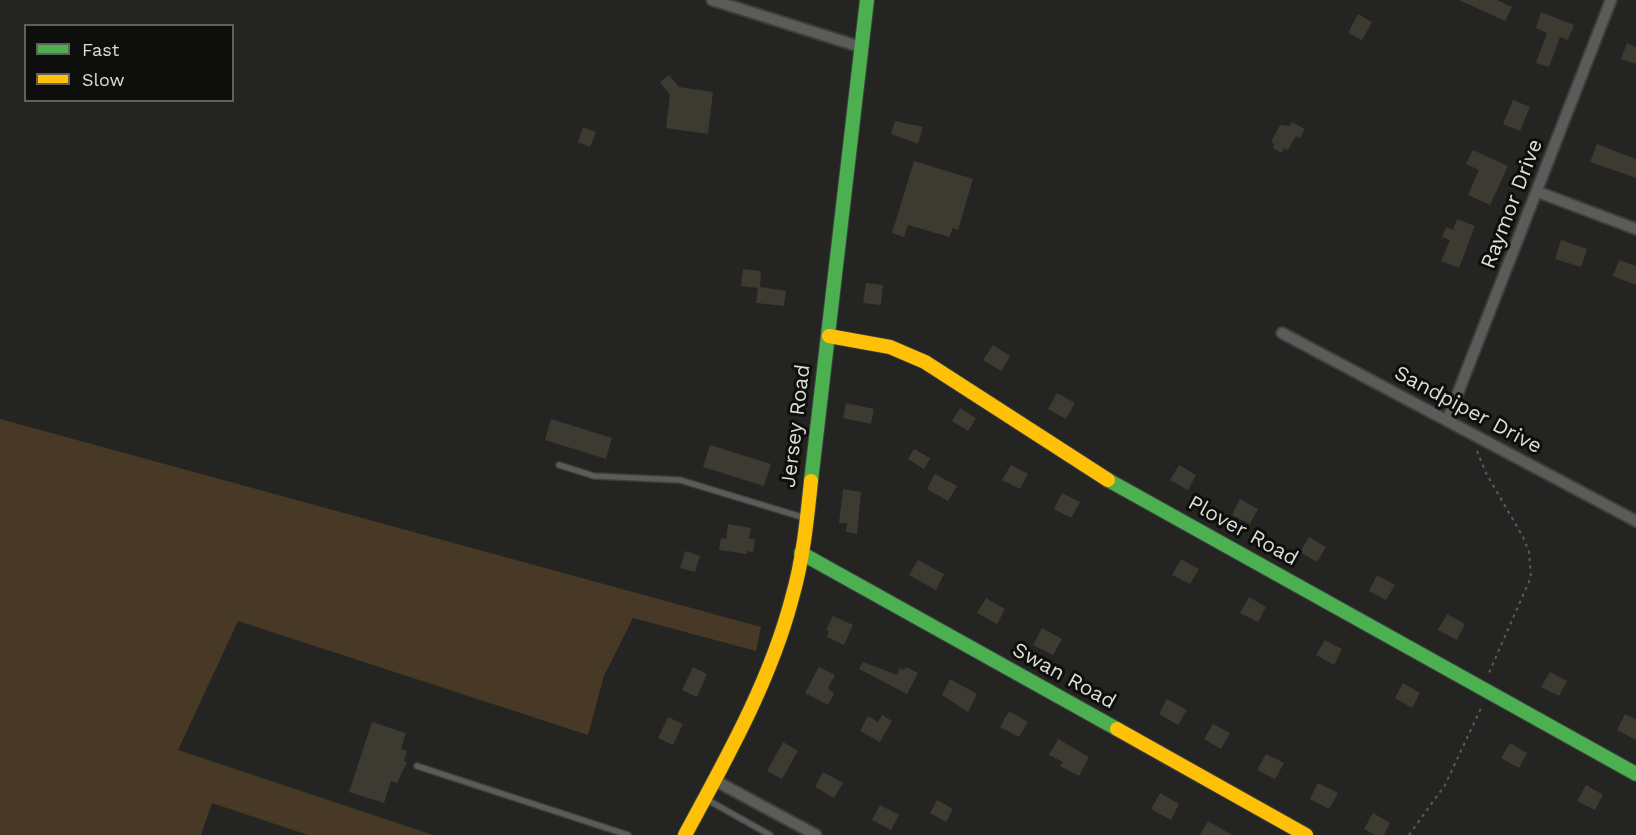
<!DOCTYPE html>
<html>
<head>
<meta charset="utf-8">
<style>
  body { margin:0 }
  #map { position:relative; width:1636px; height:835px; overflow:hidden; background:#242522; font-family:"Work Sans",sans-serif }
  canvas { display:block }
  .legend { position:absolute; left:24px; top:24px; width:210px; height:78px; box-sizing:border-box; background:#0e0f0d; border:2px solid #60615f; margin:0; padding:8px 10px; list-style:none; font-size:18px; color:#dbddd9 }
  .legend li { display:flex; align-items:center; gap:12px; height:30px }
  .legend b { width:30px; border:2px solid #60615f }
</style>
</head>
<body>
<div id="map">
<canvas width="1636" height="835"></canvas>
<ul class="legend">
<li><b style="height:8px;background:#4caf50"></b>Fast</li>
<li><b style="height:8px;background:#ffc107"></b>Slow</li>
</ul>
</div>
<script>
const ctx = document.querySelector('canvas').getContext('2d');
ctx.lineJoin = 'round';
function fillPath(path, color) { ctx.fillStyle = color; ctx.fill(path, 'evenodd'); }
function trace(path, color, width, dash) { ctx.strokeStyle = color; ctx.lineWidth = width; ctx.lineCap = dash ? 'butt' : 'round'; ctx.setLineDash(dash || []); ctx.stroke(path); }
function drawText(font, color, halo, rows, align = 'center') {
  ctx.font = font + ' "Work Sans",sans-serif'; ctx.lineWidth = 6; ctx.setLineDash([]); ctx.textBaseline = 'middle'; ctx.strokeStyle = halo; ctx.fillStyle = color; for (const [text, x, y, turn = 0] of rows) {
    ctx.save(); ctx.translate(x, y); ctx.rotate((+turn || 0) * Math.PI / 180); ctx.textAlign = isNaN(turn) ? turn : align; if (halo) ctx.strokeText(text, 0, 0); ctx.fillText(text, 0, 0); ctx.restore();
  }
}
fillPath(new Path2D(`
  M0,419L761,627L756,651L633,618L604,676L588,735L238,621L178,750L433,835H308L212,803L201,835H0Z`), '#473925');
fillPath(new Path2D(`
  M1459,0H1497L1512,7L1505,21Z
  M1541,12L1574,25L1568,40L1560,37L1549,67L1536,63L1547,33L1536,28Z
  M1358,14L1372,22L1362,40L1348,33Z
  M1627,43L1636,47V64L1621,59Z
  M669,75L679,87L713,92L708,134L666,128L670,95L660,82Z
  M1513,100L1530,107L1520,131L1503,124Z
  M895,121L923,127L918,144L891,134Z
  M1292,122L1305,129L1300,138L1296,136L1288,150L1284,148L1282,153L1273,148L1275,144L1271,142L1280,125L1289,126Z
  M583,127L596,132L590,147L578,142Z
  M1597,144L1636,159V178L1590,162Z
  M1473,150L1508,166L1490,205L1468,195L1479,170L1466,164Z
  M914,161L973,179L958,230L953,228L949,237L908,225L904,237L892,233Z
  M1457,219L1475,226L1459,268L1441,261L1450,240L1442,237L1446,227L1453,230Z
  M1561,240L1587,249L1581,267L1555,259Z
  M1619,260L1636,266V285L1613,276Z
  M743,269L761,271L760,287L786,291L784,306L756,303L758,288L741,286Z
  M866,283L883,285L881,305L863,303Z
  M993,345L1010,356L1001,371L983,360Z
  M1057,393L1075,403L1066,419L1048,409Z
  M846,403L874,409L871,424L843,418Z
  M960,408L976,418L968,431L952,421Z
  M551,419L612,438L606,459L545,440Z
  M710,445L771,464L764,486L703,467Z
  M914,449L930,458L924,469L908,459Z
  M1011,465L1028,474L1020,489L1002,480Z
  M1179,465L1196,475L1188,490L1170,480Z
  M935,474L957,486L948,501L927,489Z
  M843,489L861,492L857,534L846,532L847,523H839Z
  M1062,493L1080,502L1071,518L1054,509Z
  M1240,499L1258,509L1250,524L1232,515Z
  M728,524L751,528L749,539H755L753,552L747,551V554L719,550L721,538L726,539Z
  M1309,537L1326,547L1317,562L1300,552Z
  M685,551L700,556L695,572L680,568Z
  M1181,559L1199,569L1190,584L1172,575Z
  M918,560L944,574L936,590L909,575Z
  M1377,575L1395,585L1386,600L1369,591Z
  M1249,597L1266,607L1258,622L1240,613Z
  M986,598L1005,609L997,624L977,613Z
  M1447,614L1465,624L1457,640L1438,630Z
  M833,616L853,625L844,645L827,637L829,631L826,630Z
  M1042,628L1062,639L1053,655L1033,645Z
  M1325,640L1342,649L1334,665L1316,655Z
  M863,662L897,675L900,668L904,670L906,667L918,673L907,694L859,669Z
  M693,667L707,674L697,697L682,690Z
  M819,667L835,675L828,688L834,694L828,705L805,693Z
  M1550,672L1567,681L1559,696L1541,687Z
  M950,679L977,694L968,712L942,695Z
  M1403,683L1420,693L1412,708L1395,698Z
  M1167,699L1187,710L1178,725L1159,714Z
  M1009,711L1028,722L1019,737L1000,727Z
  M1625,714L1636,719V740L1617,730Z
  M882,715L892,721L880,742L860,731L868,716L878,722Z
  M668,717L683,724L673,745L658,738Z
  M372,722L406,733L401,749L407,751L404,761L407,762L397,783L391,781L384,803L349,792Z
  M1213,724L1230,733L1221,749L1204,739Z
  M1058,739L1089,757L1079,776L1060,766L1063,762L1049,755Z
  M783,742L798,751L782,779L767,771Z
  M1510,743L1527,753L1519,768L1501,758Z
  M1266,754L1284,763L1275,779L1257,770Z
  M823,772L843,783L834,798L815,787Z
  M1318,783L1338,793L1329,809L1310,799Z
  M1586,785L1603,795L1595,810L1577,801Z
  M1160,793L1179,804L1171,820L1151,809Z
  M937,800L953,809L946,822L930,813Z
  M880,805L899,815L891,830L872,820Z
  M1373,813L1390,823L1384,835H1375L1364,829Z
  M1208,821L1232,835H1200Z`), '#3c3a31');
const lane = new Path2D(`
  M559,465L594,476L680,480L805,518
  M417,766L628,835
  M706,799L770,835`);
const street = new Path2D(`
  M712,0L861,47
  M1538,192L1636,229
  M1282,333L1636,521
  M1447,421L1611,0
  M714,780L816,835`);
const fast = new Path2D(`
  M1108,480L1636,774
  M811,481L867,0
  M801,553L1117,729`);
const slow = new Path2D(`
  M829,336L890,347L925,362L1108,480
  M1117,729L1306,835
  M685,835C726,759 770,682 792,598C803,560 807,520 811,481`);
trace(lane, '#3e3f3d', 8);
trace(street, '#3e3f3d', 14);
trace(fast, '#3e3f3d', 16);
trace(slow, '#3e3f3d', 16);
trace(new Path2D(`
  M1477,451L1486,473L1523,537L1529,552L1531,577L1488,675
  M1409,835L1445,785L1482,706`), '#5c5d5b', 2, [3, 4.5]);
trace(lane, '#5b5c59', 5);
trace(street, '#5b5c59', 10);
trace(fast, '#4caf50', 14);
trace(slow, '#ffc107', 14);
drawText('21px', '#dbddd9', '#0e0f0d', [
  ["Raymor Drive",1512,204,-69],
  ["Sandpiper Drive",1468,410,28],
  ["Jersey Road",796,426,-83],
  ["Plover Road",1243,531,29],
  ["Swan Road",1064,676,29]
]);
</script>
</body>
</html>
